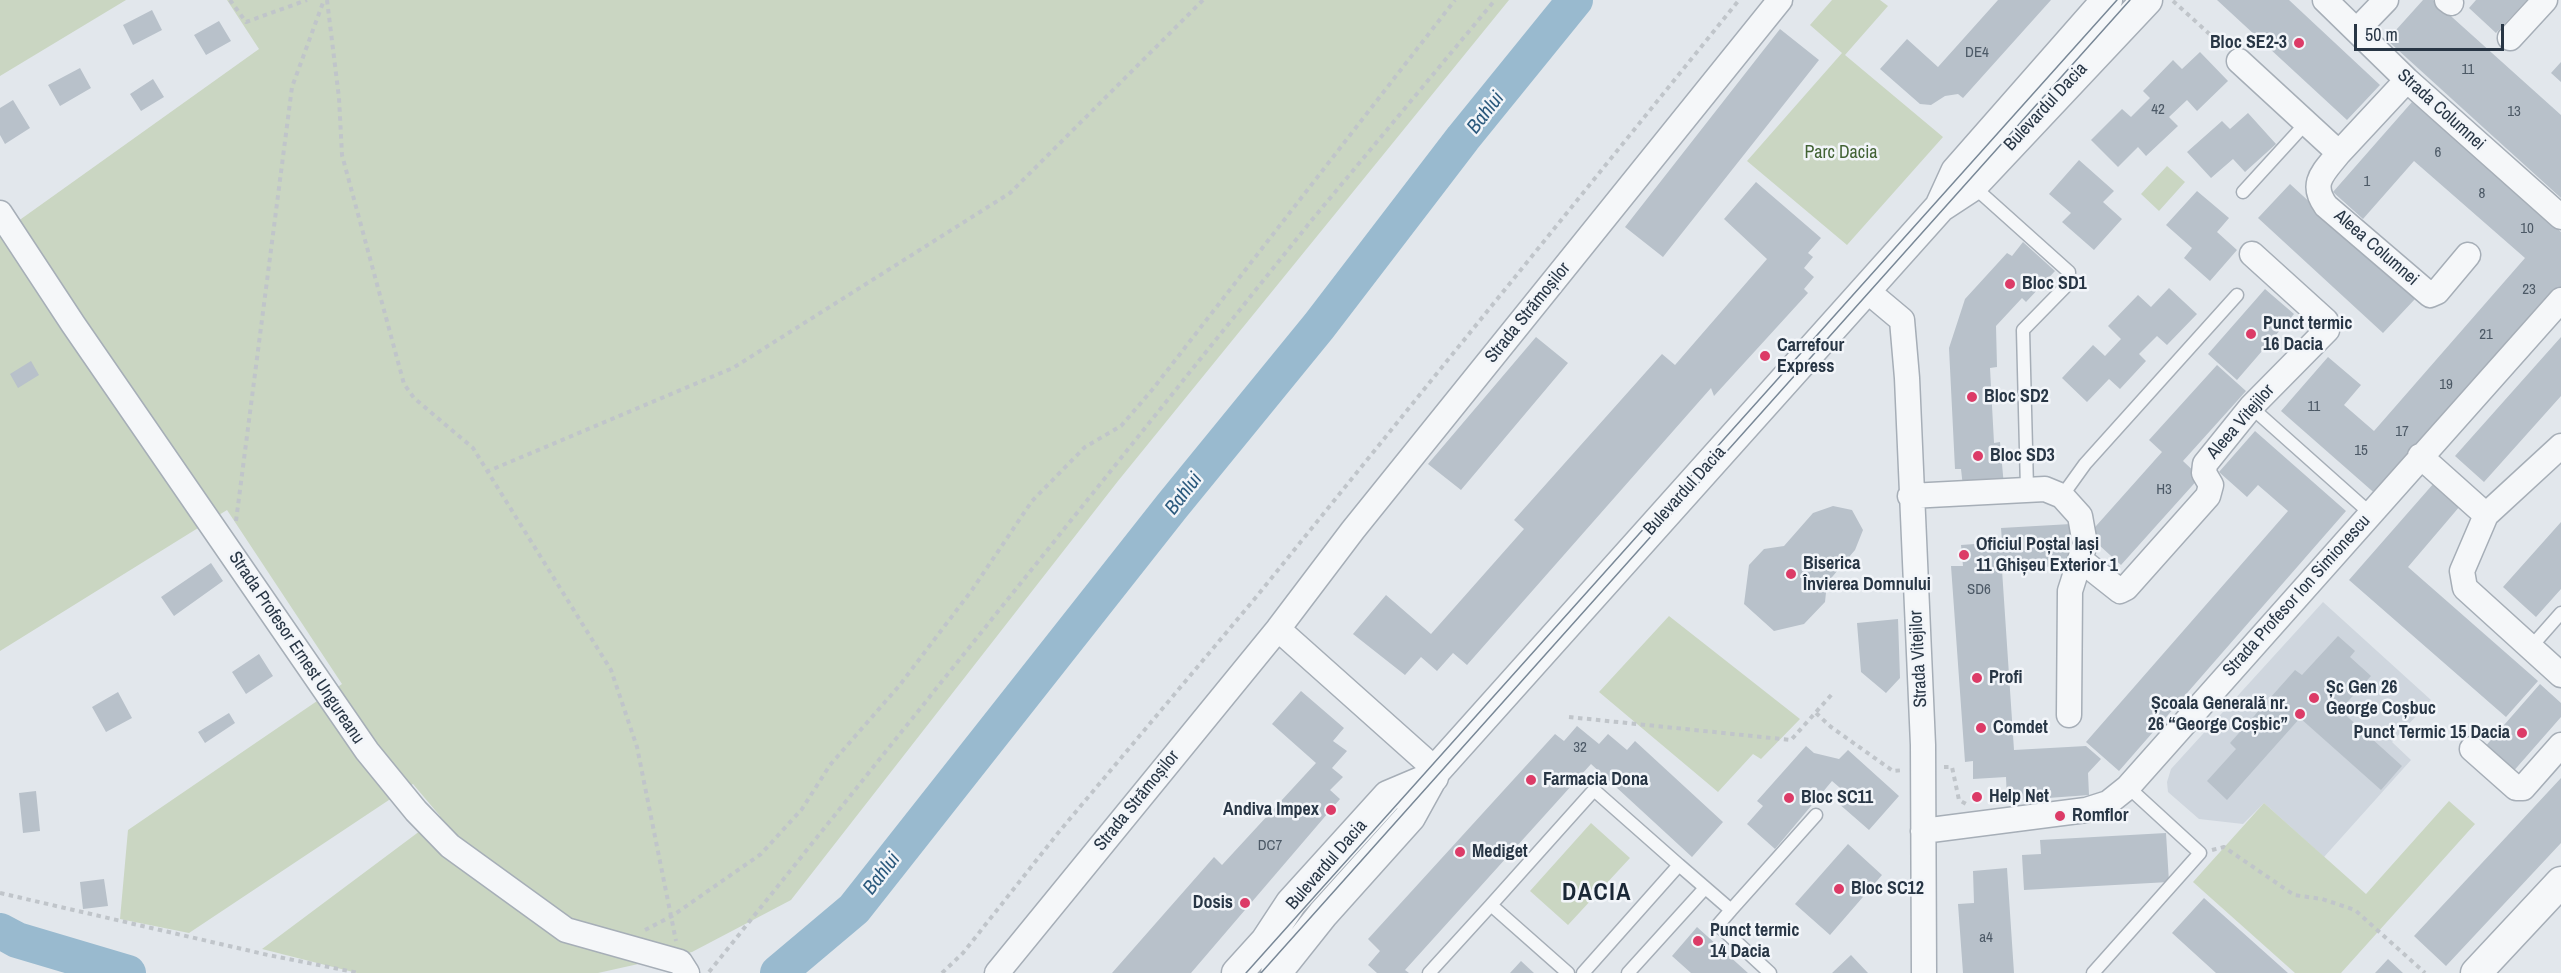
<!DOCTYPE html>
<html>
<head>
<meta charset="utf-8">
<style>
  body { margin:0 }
  #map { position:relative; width:2561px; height:973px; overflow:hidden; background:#e2e7ec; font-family:"Archivo Narrow",sans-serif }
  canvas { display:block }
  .scale { position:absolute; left:2354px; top:24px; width:150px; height:27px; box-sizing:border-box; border:3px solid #283645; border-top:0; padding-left:8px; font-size:18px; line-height:21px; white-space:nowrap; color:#283645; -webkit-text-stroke:4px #f2f5f9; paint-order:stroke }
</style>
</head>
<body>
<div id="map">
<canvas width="2561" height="973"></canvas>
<div class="scale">50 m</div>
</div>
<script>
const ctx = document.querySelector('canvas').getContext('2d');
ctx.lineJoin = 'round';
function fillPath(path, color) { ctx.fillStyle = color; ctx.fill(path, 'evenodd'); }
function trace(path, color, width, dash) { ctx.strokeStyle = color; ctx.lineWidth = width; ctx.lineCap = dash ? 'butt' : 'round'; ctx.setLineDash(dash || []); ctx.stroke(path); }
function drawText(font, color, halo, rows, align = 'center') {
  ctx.font = font + ' "Archivo Narrow",sans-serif'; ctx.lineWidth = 5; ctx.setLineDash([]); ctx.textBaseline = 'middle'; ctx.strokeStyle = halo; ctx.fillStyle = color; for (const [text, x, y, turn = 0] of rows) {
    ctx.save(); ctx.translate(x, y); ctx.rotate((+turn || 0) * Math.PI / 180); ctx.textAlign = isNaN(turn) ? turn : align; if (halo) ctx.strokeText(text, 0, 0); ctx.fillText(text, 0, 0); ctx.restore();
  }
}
fillPath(new Path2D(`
  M2323,602L2431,700L2392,742L2411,760L2324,857L2264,803L2243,824L2199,819L2168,792L2167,782L2171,769Z`), '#cfd6de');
fillPath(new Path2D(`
  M0,0H126L0,76Z
  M227,0H1509L1118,481L791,900L692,952L598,973H357L262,949L440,816L413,784L189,933L120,919L128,830L342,684L227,510L0,651V234L259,49Z
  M1832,0H1880L1888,6L1845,55L1943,137L1847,245L1747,161L1842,53L1810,25Z
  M2167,166L2185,182L2159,211L2141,194Z
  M1669,616L1800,719L1761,759L1753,754L1718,792L1599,692Z
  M2449,801L2475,824L2341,973H2295L2193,882L2264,803L2366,894Z
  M1591,823L1630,858L1568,925L1530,891Z`), '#cad6c2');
trace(new Path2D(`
  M0,931L17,940L128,973
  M778,973L854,909L1172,506L1319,326L1463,138L1575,0`), '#99bacf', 36);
fillPath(new Path2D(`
  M1998,0H2051L1963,98L1958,94L1945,96L1931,105L1920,104L1880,69L1907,39L1938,67Z
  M2217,0H2289L2380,85L2347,120Z
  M2423,0H2433L2561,115V198L2387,40Z
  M2476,0H2527L2496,33L2469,8Z
  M152,10L162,30L133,45L123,25Z
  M219,21L231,41L206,55L194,35Z
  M1780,29L1819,60L1663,257L1625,227Z
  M2200,52L2228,81L2197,111L2187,100L2169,117L2178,126L2146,156L2138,147L2118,167L2091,140L2122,109L2131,117L2150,98L2143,91L2173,60L2182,69Z
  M2561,62V82L2551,73Z
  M80,68L91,88L60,106L48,85Z
  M153,79L164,97L141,111L130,94Z
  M13,100L30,128L5,144L0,135V108Z
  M2412,102L2561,232V289L2379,497L2281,411L2328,357L2361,385L2344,405L2374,431L2525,258L2414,161L2363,219L2333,192Z
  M2248,113L2276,144L2245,172L2233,159L2211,178L2187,152L2222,121L2230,129Z
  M2079,160L2114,191L2103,202L2122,219L2094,250L2062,222L2071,213L2049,194Z
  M1756,182L1821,238L1808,253L1813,257L1804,268L1814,277L1804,289L1808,293L1714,396L1711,388L1467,665L1453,653L1437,671L1421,657L1405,675L1353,634L1386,595L1431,634L1524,529L1514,520L1662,354L1675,365L1767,259L1724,219Z
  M2290,184L2415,299L2383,333L2258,218Z
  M2197,191L2229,218L2217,232L2237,250L2210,281L2184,258L2192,248L2166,225Z
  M2023,242L2055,271L2026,302L2022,298L1996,326L1997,367L1990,368L1994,443L2000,442L2004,486L1963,487L1961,469H1955L1949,348L1965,299L2007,253L2012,256Z
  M2169,288L2197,314L2167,345L2157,336L2139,354L2146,361L2120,389L2109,379L2087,402L2062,378L2093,345L2105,356L2121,339L2108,326L2138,295L2151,307Z
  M2265,289L2294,314L2237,380L2208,354Z
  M1536,337L1568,363L1461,490L1428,464Z
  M2561,337V396L2484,482L2455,456Z
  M31,361L39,375L18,388L10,374Z
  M2217,365L2246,391L2183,461L2200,477L2121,565L2088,535L2162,452L2149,440Z
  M2255,431L2346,511L2119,771L2086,742L2288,511L2258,485L2247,497L2219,472Z
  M2434,483L2460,506L2408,567L2538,681L2506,717L2349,580Z
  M1833,506L1852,510L1863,530L1855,550L1827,583L1825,602L1804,624L1774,631L1744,604L1749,565L1764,549L1784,546L1813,513Z
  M2561,522V589L2536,617L2503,587Z
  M2071,524L2073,565L2002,570L2014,750L2086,746L2101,759L2088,773L2089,795L2007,801L2006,777L1973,779V761L1965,762L1951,566H1963L1961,545L2002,542L2001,528Z
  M211,563L223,581L174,616L161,597Z
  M1898,619L1900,678L1886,693L1861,672L1857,623Z
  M2338,636L2355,651L2350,657L2371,676L2340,710L2402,766L2381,790L2300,718L2227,800L2207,781L2236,749L2230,743L2295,670L2302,675Z
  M259,654L273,676L246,694L232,672Z
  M2540,684L2561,703V717L2511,774L2483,749Z
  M1301,691L1344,728L1333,741L1347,751L1332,768L1343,777L1330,790L1340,799L1191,973H1112L1214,857L1222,865L1316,763L1272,724Z
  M118,692L132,718L106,732L92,707Z
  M229,713L235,723L205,743L198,732Z
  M1577,726L1599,744L1608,734L1627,750L1635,741L1723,822L1692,857L1591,764L1405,970L1409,973H1377L1368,965L1380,951L1368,939L1555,734L1564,741Z
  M1806,746L1814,753L1839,759L1848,750L1899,796L1869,830L1838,803L1846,793L1832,781L1775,849L1747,824L1763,806L1757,801Z
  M2561,778V843L2446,966L2414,936Z
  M36,791L40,831L23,833L19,793Z
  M2166,833L2169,882L2024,890L2022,855L2041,854L2040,840Z
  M1848,844L1882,875L1830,935L1795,904Z
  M2007,868L2014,973H1963L1958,904L1974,903L1973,871Z
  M104,879L108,906L83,909L80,882Z
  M2204,898L2288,973H2216L2172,933Z
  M1697,927L1748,973H1691L1672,956Z
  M1851,955L1868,973H1832Z
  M2388,959L2403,973H2375Z
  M1521,961L1534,973H1510Z`), '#b8c1ca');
const service = new Path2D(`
  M1973,186L2069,272L2068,284L2023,330L2027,489
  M2243,192L2306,123
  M2251,407L2370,513
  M2062,496L2085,464L2237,295
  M2530,648L2561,613
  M1491,905L1594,790L1679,865
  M1731,910L1816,815
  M1429,973L1491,905L1568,973
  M1583,973L1679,865L1731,910L1718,925L1770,973
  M1628,973L1705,888
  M2093,973L2200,853L2128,787`);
const minor = new Path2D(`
  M2325,0L2407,80L2561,217
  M2447,0L2451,3
  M2357,30L2386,0
  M2510,38L2545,0
  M2239,61L2339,153C2324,172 2309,183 2326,206L2430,295L2437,292L2468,255
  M2339,153L2407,80
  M0,213L73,324L367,751L416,811L450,846L566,930L680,962L687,973
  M1865,289L1902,320L1907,378L1923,745L1924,973
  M2420,456L2486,515L2462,571L2465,588L2561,675
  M1910,496L2045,489L2062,496L2080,516L2085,544L2070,591L2069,715
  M2486,515L2561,446
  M2082,561L2120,591L2126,588L2208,496L2211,485L2204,473L2205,464L2251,407L2327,330L2326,321L2252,254
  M1278,629L1436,770
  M2472,749L2516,788H2523L2561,745
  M1923,831L2086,810L2108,803L2128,787L2561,300
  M997,973L1278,629L1353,530L1780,0`);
const tertiary = new Path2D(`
  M1940,207L1956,172L2107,0
  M1237,973L1266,941L1291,903L1388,796L1433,777
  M1276,973L1323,914L1410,817L1436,770L1940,207L1972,186L2147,0
  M2476,973L2561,882`);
trace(service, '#a6aeb7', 15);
trace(minor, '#a6aeb7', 27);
trace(tertiary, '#a6aeb7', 33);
trace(new Path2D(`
  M230,0L246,22L307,0
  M327,0L339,98L342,155L404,384L414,398L473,448L611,670L637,747L676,941
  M2173,1L2225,48
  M486,472L733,368L1010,193L1203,0
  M236,521L292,87L324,0
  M1816,713L1831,727L1893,771L1904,770
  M1569,717L1791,740L1833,693
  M1944,767H1952L1959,800L1966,804
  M2212,850L2224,847L2294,895L2322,899L2355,910L2425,973
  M0,893L268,955L359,973
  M645,930L672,916L761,854L802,809L830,765L899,686L972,590L1032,501L1085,447L1121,426L1152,390L1455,0
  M709,972L1311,221L1495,0
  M942,973L963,953L1058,833L1257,596L1739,0`), '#c0c5ca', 4, [4.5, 4.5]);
trace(service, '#f5f7f9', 12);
trace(minor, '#f5f7f9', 24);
trace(tertiary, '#f5f7f9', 30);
trace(new Path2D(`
  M1246,973L2117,0
  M1261,973L2130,0`), '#798897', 1.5);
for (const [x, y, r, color] of [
  [2299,43,6,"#dc3b67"],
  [2010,284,6,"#dc3b67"],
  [2251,334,6,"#dc3b67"],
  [1765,356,6,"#dc3b67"],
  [1972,397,6,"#dc3b67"],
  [1978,456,6,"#dc3b67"],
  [1964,555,6,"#dc3b67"],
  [1791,574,6,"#dc3b67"],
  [1977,678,6,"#dc3b67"],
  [2314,698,6,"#dc3b67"],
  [2300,714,6,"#dc3b67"],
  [1981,728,6,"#dc3b67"],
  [2522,733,6,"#dc3b67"],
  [1531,780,6,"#dc3b67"],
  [1977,797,6,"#dc3b67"],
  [1789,798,6,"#dc3b67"],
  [1331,810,6,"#dc3b67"],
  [2060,816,6,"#dc3b67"],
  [1460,852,6,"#dc3b67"],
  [1839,889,6,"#dc3b67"],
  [1245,903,6,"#dc3b67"],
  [1698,941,6,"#dc3b67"]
]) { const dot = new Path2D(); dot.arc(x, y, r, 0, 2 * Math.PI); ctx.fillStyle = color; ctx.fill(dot); trace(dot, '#f2f5f9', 2); }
drawText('15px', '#4c5966', null, [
  ["DE4",1977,53],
  ["11",2468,70],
  ["42",2158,110],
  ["13",2514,112],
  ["6",2438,153],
  ["1",2367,182],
  ["8",2482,194],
  ["10",2527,229],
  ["23",2529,290],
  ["21",2486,335],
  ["19",2446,385],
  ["11",2314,407],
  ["17",2402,432],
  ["15",2361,451],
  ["H3",2164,490],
  ["SD6",1979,590],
  ["32",1580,748],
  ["DC7",1270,846],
  ["a4",1986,938]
]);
drawText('bold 18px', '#283645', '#f2f5f9', [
  ["Bloc SE2-3",2287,43,"right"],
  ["Bloc SD1",2022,284],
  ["Punct termic",2263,324],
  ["16 Dacia",2263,345],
  ["Carrefour",1777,346],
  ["Express",1777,367],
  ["Bloc SD2",1984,397],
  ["Bloc SD3",1990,456],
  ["Oficiul Poștal Iași",1976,545],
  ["11 Ghișeu Exterior 1",1976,566],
  ["Biserica",1803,564],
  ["Învierea Domnului",1803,585],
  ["Profi",1989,678],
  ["Șc Gen 26",2326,688],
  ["George Coșbuc",2326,709],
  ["Școala Generală nr.",2288,704,"right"],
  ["26 “George Coșbic”",2288,725,"right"],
  ["Comdet",1993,728],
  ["Punct Termic 15 Dacia",2510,733,"right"],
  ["Farmacia Dona",1543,780],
  ["Help Net",1989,797],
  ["Bloc SC11",1801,798],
  ["Andiva Impex",1319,810,"right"],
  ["Romflor",2072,816],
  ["Mediget",1472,852],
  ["Bloc SC12",1851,889],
  ["Dosis",1233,903,"right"],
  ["Punct termic",1710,931],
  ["14 Dacia",1710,952]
], 'left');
drawText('18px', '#283645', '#f2f5f9', [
  ["Bulevardul Dacia",2046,107,-47],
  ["Strada Columnei",2441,110,42],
  ["Aleea Columnei",2376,248,41],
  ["Strada Strămoșilor",1528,313,-51],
  ["Aleea Vitejilor",2241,422,-49],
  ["Bulevardul Dacia",1685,491,-48],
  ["Strada Profesor Ion Simionescu",2297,596,-48],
  ["Strada Profesor Ernest Ungureanu",296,648,56],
  ["Strada Vitejilor",1919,659,-93],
  ["Strada Strămoșilor",1137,801,-51],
  ["Bulevardul Dacia",1327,865,-49]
]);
drawText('18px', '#426334', '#f2f5f9', [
  ["Parc Dacia",1841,153]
]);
drawText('italic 20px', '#2d5b7e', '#f2f5f9', [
  ["Bahlui",1486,113,-52],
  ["Bahlui",1184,494,-52],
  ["Bahlui",882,874,-52]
]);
ctx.letterSpacing = '1.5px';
drawText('bold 24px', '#1a2736', '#f2f5f9', [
  ["DACIA",1597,894]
]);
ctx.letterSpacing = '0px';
</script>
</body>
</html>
